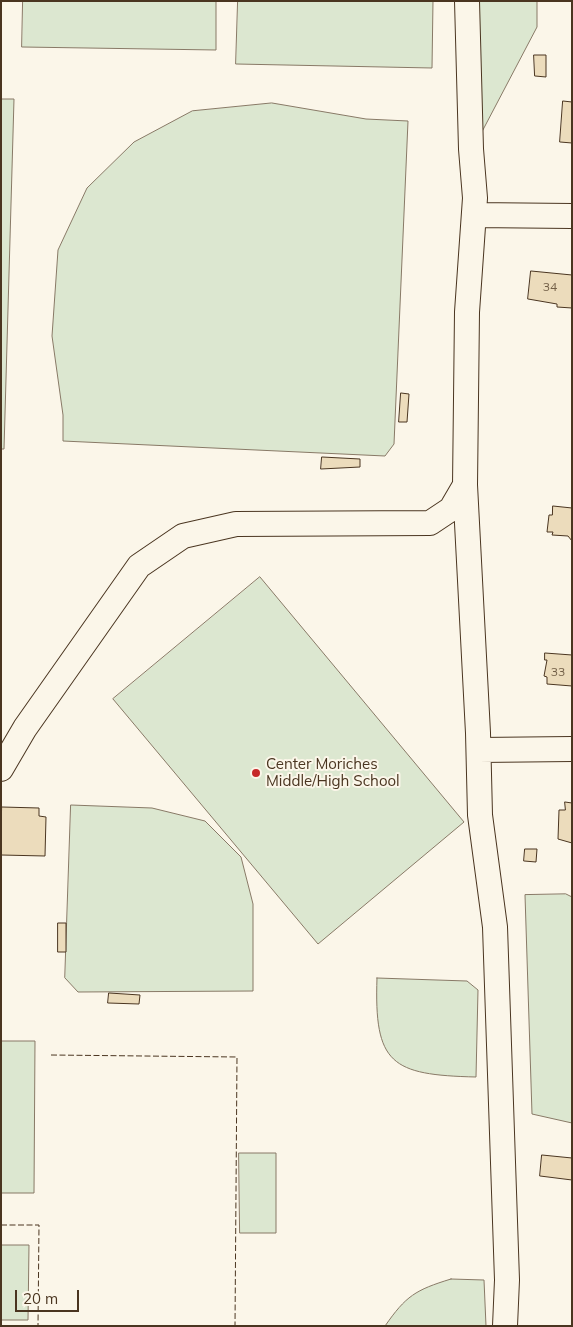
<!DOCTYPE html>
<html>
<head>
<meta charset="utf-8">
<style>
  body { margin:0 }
  #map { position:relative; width:573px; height:1327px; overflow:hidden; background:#fbf6e9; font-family:Mulish,sans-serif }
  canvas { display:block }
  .frame { position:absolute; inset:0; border:2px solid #4a3520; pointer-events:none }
  .scale { position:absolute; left:15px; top:1290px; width:64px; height:22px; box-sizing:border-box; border:2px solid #4a3520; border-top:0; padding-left:6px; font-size:15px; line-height:18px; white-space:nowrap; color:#4a3520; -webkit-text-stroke:4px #fbf6e9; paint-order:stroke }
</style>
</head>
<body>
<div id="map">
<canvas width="573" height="1327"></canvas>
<div class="frame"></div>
<div class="scale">20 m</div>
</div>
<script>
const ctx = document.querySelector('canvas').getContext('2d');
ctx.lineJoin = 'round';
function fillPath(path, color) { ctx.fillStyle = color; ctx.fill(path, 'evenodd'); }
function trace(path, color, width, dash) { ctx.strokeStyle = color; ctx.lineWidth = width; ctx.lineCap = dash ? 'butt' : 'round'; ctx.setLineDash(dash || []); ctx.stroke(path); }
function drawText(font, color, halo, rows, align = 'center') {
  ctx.font = font + ' Mulish,sans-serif'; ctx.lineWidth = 4; ctx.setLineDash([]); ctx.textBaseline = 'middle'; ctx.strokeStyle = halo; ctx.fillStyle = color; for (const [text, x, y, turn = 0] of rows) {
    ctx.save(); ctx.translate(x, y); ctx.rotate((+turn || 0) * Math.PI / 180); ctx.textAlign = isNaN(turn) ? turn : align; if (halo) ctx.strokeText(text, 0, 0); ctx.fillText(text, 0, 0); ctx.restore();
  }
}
const green = new Path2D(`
  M23,1H216V50L22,47Z
  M238,1H433L432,68L236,64Z
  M477,1H537V27L475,145Z
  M1,99H14L4,449H1Z
  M272,103L366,119L408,121L394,444L385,456L63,441V415L52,336L58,250L87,188L134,142L192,111Z
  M260,577L464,822L318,944L113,699Z
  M71,805L152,808L205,821L241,857L253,904V991L78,992L65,978Z
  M566,894L572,897V1123L532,1114L525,895Z
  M377,978L467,981L478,990L476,1077C391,1075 374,1064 377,978Z
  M1,1041H35L34,1193H1Z
  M239,1153H276V1233H240Z
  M1,1245H29L28,1320H1Z
  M451,1279L484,1280L486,1326H385C406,1296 415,1290 451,1279Z`);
fillPath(green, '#dce7d0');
trace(green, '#887966', 1);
const building = new Path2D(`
  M534,55H546V77L535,76Z
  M563,101L572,102V143L560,142Z
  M531,271L572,275V308L557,307V304L528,299Z
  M401,393L409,394L407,422H399Z
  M322,457L360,459V467L321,469Z
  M553,506L572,508V541L568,536L552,535L553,532H547L549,515H552Z
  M545,653L572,655V686L547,684V677L544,676L547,660H545Z
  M565,802L572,803V843L558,839L559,810H565Z
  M2,807L39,808V816L46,817L45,856L1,855Z
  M525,849H537L536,862L524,861Z
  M58,923H66V952H58Z
  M109,993L140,995L139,1004L108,1003Z
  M542,1155L572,1158V1180L540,1176Z`);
fillPath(building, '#ecdcbc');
trace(building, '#4a3520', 1);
const minor = new Path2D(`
  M467,1L471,149L475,198L467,312L465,485L478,733L480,815L495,927L507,1280L505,1326
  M474,215L572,216
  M479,750L572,749
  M1,769L25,728L139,566L183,536L236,524L430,523L451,509L465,485`);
trace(minor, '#4a3520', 26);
trace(minor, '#fbf6e9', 24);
trace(new Path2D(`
  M51,1055L237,1057L235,1326
  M1,1225H39L38,1326`), '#4a3520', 1, [6, 2.5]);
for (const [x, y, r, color] of [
  [256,773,5,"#c62828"]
]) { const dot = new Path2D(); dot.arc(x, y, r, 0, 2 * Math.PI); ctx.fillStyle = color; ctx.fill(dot); trace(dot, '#fbf6e9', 2); }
drawText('12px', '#725f47', null, [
  ["34",550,287],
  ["33",558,672]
]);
drawText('15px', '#4a3520', '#fbf6e9', [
  ["Center Moriches",266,764],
  ["Middle/High School",266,781]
], 'left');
</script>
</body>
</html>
